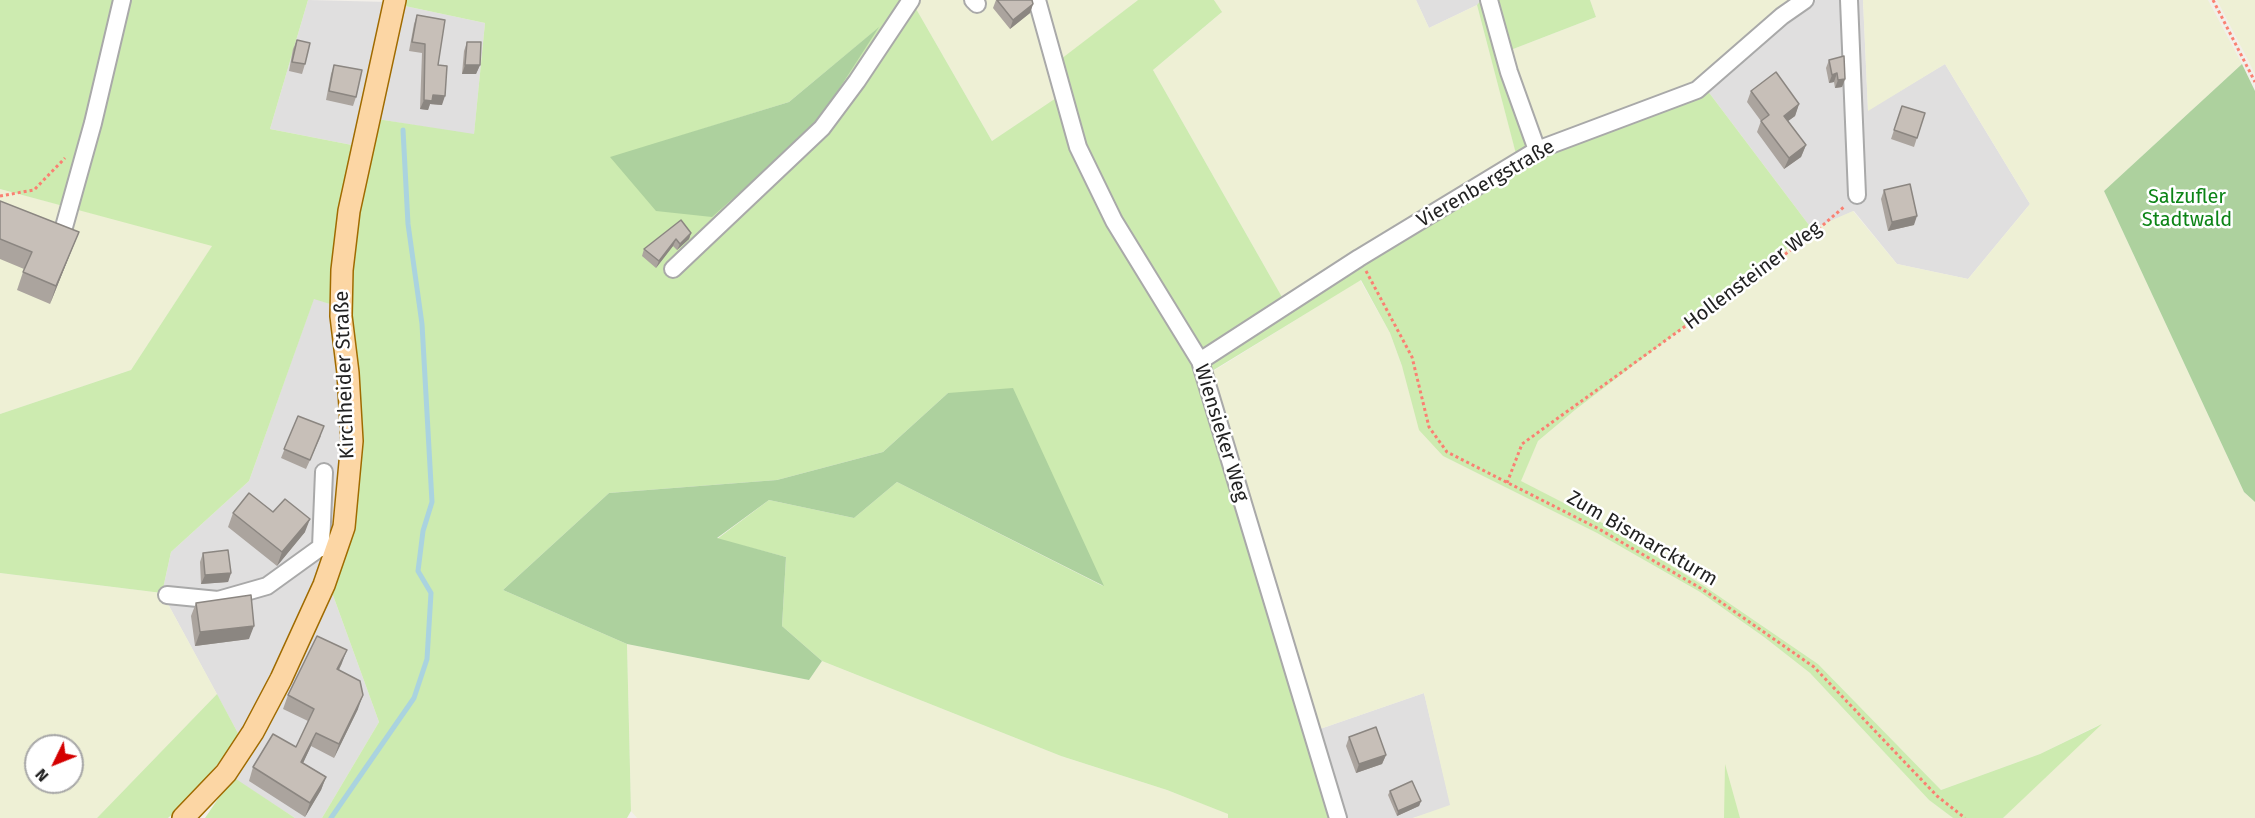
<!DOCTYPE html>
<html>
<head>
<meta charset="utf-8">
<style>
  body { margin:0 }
  #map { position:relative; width:2255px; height:818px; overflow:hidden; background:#f2efe9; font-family:"Fira Sans",sans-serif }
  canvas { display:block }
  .north { position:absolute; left:24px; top:734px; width:60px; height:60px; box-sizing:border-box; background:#fff; border:2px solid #a7a7a7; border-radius:50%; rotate:227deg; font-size:16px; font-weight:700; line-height:24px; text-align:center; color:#222 }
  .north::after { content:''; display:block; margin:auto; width:21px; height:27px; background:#d40000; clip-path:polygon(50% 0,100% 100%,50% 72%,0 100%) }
</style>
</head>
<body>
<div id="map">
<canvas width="2255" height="818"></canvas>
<div class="north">N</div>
</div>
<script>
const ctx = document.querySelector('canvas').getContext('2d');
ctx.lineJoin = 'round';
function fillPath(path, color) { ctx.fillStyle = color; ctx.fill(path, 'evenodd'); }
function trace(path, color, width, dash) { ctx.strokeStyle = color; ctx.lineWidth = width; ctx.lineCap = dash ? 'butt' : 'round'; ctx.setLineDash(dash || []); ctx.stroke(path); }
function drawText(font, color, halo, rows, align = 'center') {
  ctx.font = font + ' "Fira Sans",sans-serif'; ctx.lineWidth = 5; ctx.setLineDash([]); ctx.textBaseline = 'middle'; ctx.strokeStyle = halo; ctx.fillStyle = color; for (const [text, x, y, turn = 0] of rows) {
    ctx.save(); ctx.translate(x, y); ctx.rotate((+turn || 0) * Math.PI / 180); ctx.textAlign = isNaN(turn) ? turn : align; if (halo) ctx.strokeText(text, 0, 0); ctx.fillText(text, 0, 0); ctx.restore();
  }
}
fillPath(new Path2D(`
  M308,0L388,2L357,146L270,129Z
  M1416,0H1481L1477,5L1429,28Z
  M1816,0H1863L1868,110L1945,64L2030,204L1968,279L1897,264L1854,211L1812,229L1707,90L1791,17Z
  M405,6L485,23L474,135L377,119Z
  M314,298L333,305L343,443L337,524L318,580L240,737L162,593L171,552L249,481Z
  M330,587L379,722L322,818H295L233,778Z
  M1424,693L1451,806L1413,818H1341L1317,730Z`), '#e0dfdf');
fillPath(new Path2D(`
  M911,0H1138L1054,65L1059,96L992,141Z
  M1214,0H1416L1429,28L1477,5L1516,153L1368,242L1282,297L1153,70L1221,13Z
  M1590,0H1798L1697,86L1537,145L1508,51L1596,17Z
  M1863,0H2208L2242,64L2104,191L2244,492L2255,502V818H2003L2099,725L2040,754L1941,790L1818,664L1704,586L1599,521L1520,481L1538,441L1575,410L1812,229L1853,211L1897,264L1968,279L2030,204L1945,64L1868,111Z
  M2217,0H2255V74L2249,62Z
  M0,189L213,245L131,370L0,414Z
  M1360,280L1390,333L1402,366L1443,456L1597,533L1700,592L1764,637L1810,673L1929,800L1953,818H1413L1450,805L1424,693L1317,730L1212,372Z
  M0,573L162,593L217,694L97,818H0ZM36,746H72V782H36Z
  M627,644L809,680L822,661L1061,756L1167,790L1229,814L1228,818H637L631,811Z`), '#eef0d5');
fillPath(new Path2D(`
  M0,0H308L270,129L357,146L333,305L314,299L249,481L171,552L162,593L0,573V414L131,370L212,246L0,189Z
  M406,0H911L992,141L1059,96L1073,141L1196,363L1335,818H1228V814L1167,790L1061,756L822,661L782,626L786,557L717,539L769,500L854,518L897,482L1103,586L948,393L883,452L777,480L609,493L503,590L627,644L631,811L627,818H322L379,722L330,587L350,530L347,269L377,119L474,134L485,23L405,6ZM877,29L816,125L610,158L789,102Z
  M1138,0H1214L1222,12L1153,70L1282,297L1368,242L1516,154L1477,5L1481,0H1590L1596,17L1508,51L1537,145L1707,90L1812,229L1575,410L1538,441L1521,481L1599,521L1704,586L1818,664L1941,790L2040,754L2102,724L2003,818H1953L1929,800L1810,673L1764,637L1700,592L1597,533L1443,456L1419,430L1402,366L1390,333L1361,280L1212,371L1202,348L1121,221L1088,151L1061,59Z
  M217,694L240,737L186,802L168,818H97Z
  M1725,764L1740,818H1724Z
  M233,777L295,818H205Z`), '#cdebb0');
fillPath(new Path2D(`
  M879,27L816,125L712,217L656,211L610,157L789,102Z
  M2242,64L2255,91V502L2244,492L2104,191Z
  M1013,388L1104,586L897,482L854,518L769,500L717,538L786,557L782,626L822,661L809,680L627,644L503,590L609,493L777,480L883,452L948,393Z`), '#add19e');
trace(new Path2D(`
  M331,818L414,698L427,659L431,593L418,571L423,531L432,502L422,324L408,224L403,130`), '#aad3df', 5);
const minor = new Path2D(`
  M973,0L977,4
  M1037,0L1078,147L1114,221L1200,361L1338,818
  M1489,0L1509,72L1537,150
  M1849,0L1857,195
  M64,227L93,123L122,0
  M673,269L822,128L857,81L911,0
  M1200,361L1359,258L1537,150L1697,90L1782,16L1805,0
  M321,547L324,472
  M167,595L218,600L267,586L321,547L336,552`);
const major = new Path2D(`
  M183,818L226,773L253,732L281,679L324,585L344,527L352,441L348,373L341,316L342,270L349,211L395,0`);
trace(minor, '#a9a9a9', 20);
trace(major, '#a06b00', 24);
trace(new Path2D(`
  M2213,0L2255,82
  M0,196L34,190L65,158
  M1366,271L1412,357L1429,427L1447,452L1599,529L1702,589L1814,667L1937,796L1965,818
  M1507,483L1522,444L1809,237L1845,206`), '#fa8072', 3, [3, 3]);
trace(minor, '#fff', 16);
trace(major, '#fcd6a4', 21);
fillPath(new Path2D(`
  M996,0H1032L1033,4L1030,13L1010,29L993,8Z
  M417,15L438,65L442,105L430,104L428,110L420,109L422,53L409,51L414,24Z
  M297,40L305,64L302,74L289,71L293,49Z
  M467,42L480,65L476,74H462L464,51Z
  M1829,60L1845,79L1842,87L1835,88L1834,82L1829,83L1826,68Z
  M334,65L356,97L353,106L326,100L331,74Z
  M1751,91L1799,104L1795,116L1788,121L1806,145L1801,157L1784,169L1757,132L1761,121L1747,102Z
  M1902,106L1925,113L1914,147L1891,139Z
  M1884,190L1914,225L1888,231L1881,199Z
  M0,201L79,232L50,304L17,290L24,269L0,259Z
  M691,233L689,239L677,250L673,246L656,268L642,256L644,249Z
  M298,416L321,436L306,469L281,458Z
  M273,512L305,532L277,566L228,527L233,513Z
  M203,553L231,573L228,582L201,584L200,562Z
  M196,603L249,639L195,646L191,616Z
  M342,663L339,670L358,709L334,758L311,746L303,763L326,777L321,790L305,817L249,781L253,767L296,747L308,721L283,709L288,695Z
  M1349,737L1386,755L1382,764L1356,773L1346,746Z
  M1390,791L1421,801L1419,806L1397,816L1388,795Z`), '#aba49e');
fillPath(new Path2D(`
  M1033,4L1030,13L1010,29L1013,20Z
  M465,65H480L476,74H462Z
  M1837,73L1834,82L1829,83L1832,75Z
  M1845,79L1842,87L1835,88L1838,80Z
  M433,95L445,96L442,105L430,104L428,110L420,109L424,100Z
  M1799,104L1795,116L1780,127L1784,116Z
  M1806,145L1801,157L1784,169L1789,158Z
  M1917,216L1914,225L1888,231L1892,222Z
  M79,232L72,249L50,304L56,286Z
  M691,233L689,239L677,250L680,244Z
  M676,239L673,246L656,268L659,261Z
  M310,519L305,532L277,566L282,552Z
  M231,573L228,582L201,584L205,575Z
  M254,626L249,639L195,646L200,632Z
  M347,650L342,663L332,683L337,669Z
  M363,695L358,709L334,758L339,744Z
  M316,733L311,746L297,776L301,762Z
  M1386,755L1382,764L1356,773L1359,764Z
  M326,777L321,790L305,817L310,803Z
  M1421,801L1419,806L1397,816L1398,811Z`), '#8b8681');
const building = new Path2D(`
  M997,0H1032L1033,4L1013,20Z
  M417,15L445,20L438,65L447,66L445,96L433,95L432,101L424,100L425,44L412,42Z
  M297,40L310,43L305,64L292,62Z
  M467,42H481L480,65H465Z
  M1844,56L1845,79L1838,80L1837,73L1832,75L1829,60Z
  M334,65L362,70L356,97L329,91Z
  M1776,72L1799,104L1784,116L1806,145L1789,158L1761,121L1769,115L1751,91Z
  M1902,106L1925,113L1917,138L1894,130Z
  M1910,184L1917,216L1892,222L1884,190Z
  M0,201L79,232L56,286L23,272L32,252L0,239Z
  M681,220L691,233L680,244L676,239L659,261L644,249Z
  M298,416L324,426L310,460L284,449Z
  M249,493L273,512L285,499L310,519L282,552L233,513Z
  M228,550L231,573L205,575L203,553Z
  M251,595L254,626L200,632L196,603Z
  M317,636L347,650L337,669L360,681L363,695L339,744L316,733L301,762L326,777L310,803L253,767L273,734L296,747L314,709L288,695Z
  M1376,727L1386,755L1359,764L1349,737Z
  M1412,781L1421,801L1398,811L1390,791Z`);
fillPath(building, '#c7bfb8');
trace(building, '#8b8681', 1.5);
drawText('20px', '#222', '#fff', [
  ["Vierenbergstraße",1486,184,-30],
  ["Hollensteiner Weg",1753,276,-37],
  ["Kirchheider Straße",345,375,-92],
  ["Wiensieker Weg",1221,433,73],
  ["Zum Bismarckturm",1642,539,30]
]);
drawText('20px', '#0c8416', '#fff', [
  ["Salzufler",2187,197],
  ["Stadtwald",2187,220]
]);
</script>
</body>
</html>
